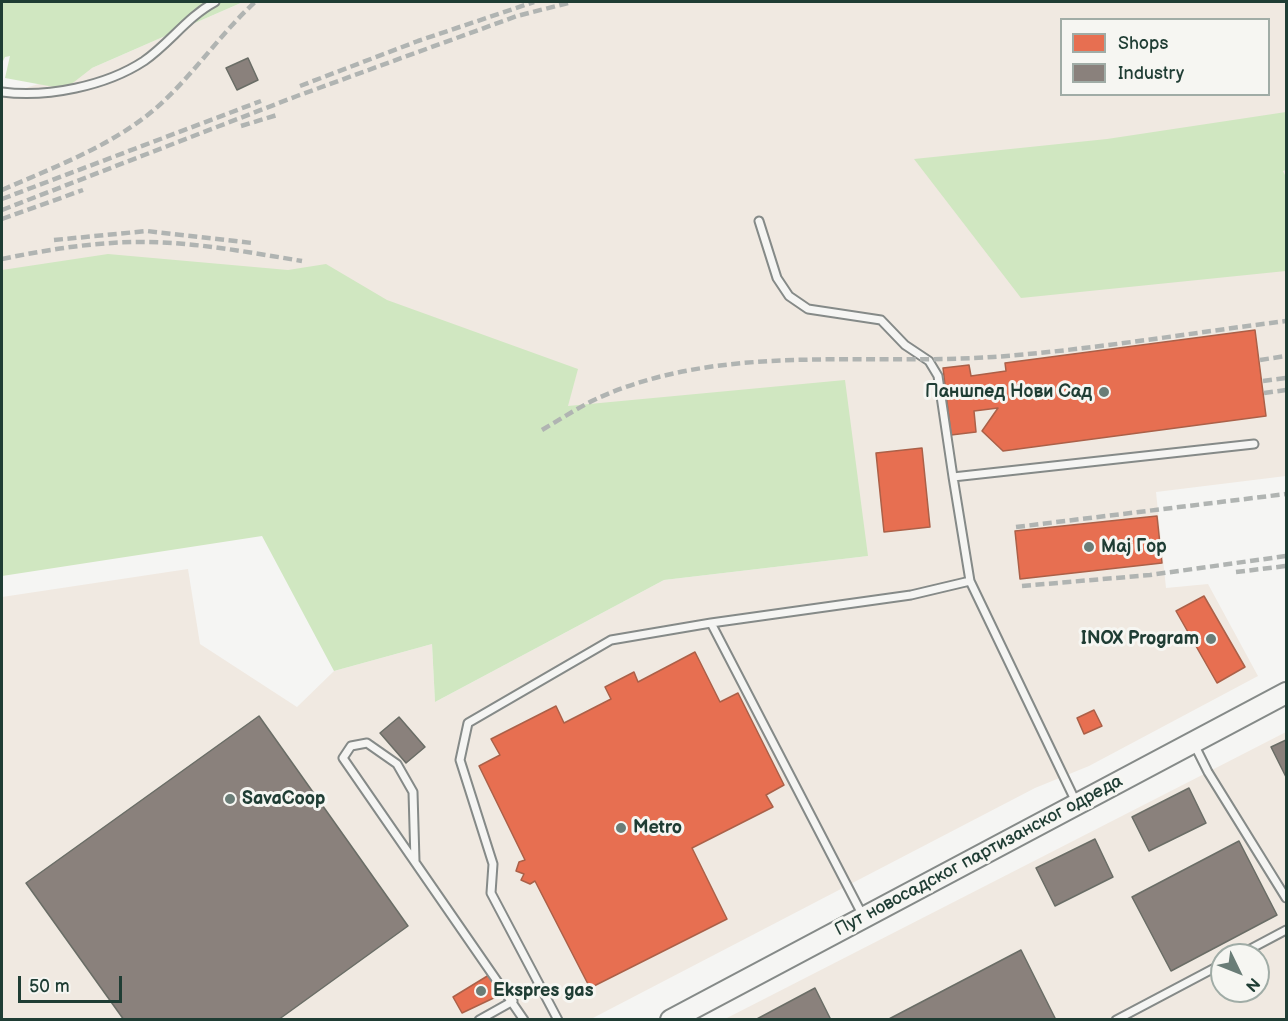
<!DOCTYPE html>
<html>
<head>
<meta charset="utf-8">
<style>
  body { margin:0 }
  #map { position:relative; width:1288px; height:1021px; overflow:hidden; background:#f5f5f3; font-family:"Balsamiq Sans",sans-serif }
  canvas { display:block }
  .frame { position:absolute; inset:0; border:3px solid #1f3d34; pointer-events:none }
  .legend { position:absolute; left:1060px; top:18px; width:210px; height:78px; box-sizing:border-box; background:#f6f6f2; border:2px solid #a0aca6; margin:0; padding:8px 10px; list-style:none; font-size:18px; color:#1f3d34 }
  .legend li { display:flex; align-items:center; gap:12px; height:30px }
  .legend b { width:30px; border:2px solid #a0aca6 }
  .north { position:absolute; left:1210px; top:943px; width:60px; height:60px; box-sizing:border-box; background:#f6f6f2; border:2px solid #a0aca6; border-radius:50%; rotate:133deg; font-size:16px; font-weight:700; line-height:24px; text-align:center; color:#1f3d34 }
  .north::after { content:''; display:block; margin:auto; width:21px; height:27px; background:#6a7d77; clip-path:polygon(50% 0,100% 100%,50% 72%,0 100%) }
  .scale { position:absolute; left:18px; top:976px; width:104px; height:27px; box-sizing:border-box; border:3px solid #1f3d34; border-top:0; padding-left:8px; font-size:18px; line-height:21px; white-space:nowrap; color:#1f3d34; -webkit-text-stroke:4px #f6f6f2; paint-order:stroke }
</style>
</head>
<body>
<div id="map">
<canvas width="1288" height="1021"></canvas>
<div class="frame"></div>
<ul class="legend">
<li><b style="height:16px;background:#e76f51"></b>Shops</li>
<li><b style="height:16px;background:#8a817c"></b>Industry</li>
</ul>
<div class="north">N</div>
<div class="scale">50 m</div>
</div>
<script>
const ctx = document.querySelector('canvas').getContext('2d');
ctx.lineJoin = 'round';
function fillPath(path, color) { ctx.fillStyle = color; ctx.fill(path, 'evenodd'); }
function trace(path, color, width, dash) { ctx.strokeStyle = color; ctx.lineWidth = width; ctx.lineCap = dash ? 'butt' : 'round'; ctx.setLineDash(dash || []); ctx.stroke(path); }
function drawText(font, color, halo, rows, align = 'center') {
  ctx.font = font + ' "Balsamiq Sans",sans-serif'; ctx.lineWidth = 6; ctx.setLineDash([]); ctx.textBaseline = 'middle'; ctx.strokeStyle = halo; ctx.fillStyle = color; for (const [text, x, y, turn = 0] of rows) {
    ctx.save(); ctx.translate(x, y); ctx.rotate((+turn || 0) * Math.PI / 180); ctx.textAlign = isNaN(turn) ? turn : align; if (halo) ctx.strokeText(text, 0, 0); ctx.fillText(text, 0, 0); ctx.restore();
  }
}
fillPath(new Path2D(`
  M243,2H1286V476L1156,492L1166,588L1208,584L1258,676L1089,766L1035,788L591,1019L2,1020V597L188,569L200,644L297,707L334,671L432,644L435,702L664,580L868,556L380,425L2,386V95L92,68ZM1062,20H1268V94H1062Z
  M1286,732V1019L723,1020L1208,772ZM1222,955H1258V991H1222Z`), '#f0e9e1');
fillPath(new Path2D(`
  M2,2H243L92,68L65,89L5,78L10,56L5,57L2,63Z
  M1286,112V170L1283,171L1286,177V271L1021,298L914,159L1107,139Z
  M108,254L288,270L326,264L387,300L578,369L568,406L845,380L868,556L664,580L435,702L432,644L334,671L262,536L2,576V270Z`), '#d0e7c1');
const shops = new Path2D(`
  M1255,330L1266,416L1003,451L982,431L998,408L974,411L976,432L951,435L943,368L969,365L971,376L1006,371L1005,363Z
  M922,448L930,527L884,532L876,453Z
  M1157,516L1162,563L1020,579L1015,531Z
  M1204,596L1245,667L1217,683L1176,611Z
  M695,652L720,702L738,693L784,785L766,795L773,807L692,848L727,919L590,988L535,881L530,884L521,880L524,874L516,871L519,862L525,860L479,766L500,755L491,739L556,706L564,723L611,699L605,687L634,672L638,682Z
  M1094,710L1102,726L1084,734L1077,718Z
  M489,975L500,995L462,1013L453,997Z`);
fillPath(shops, '#e76f51');
trace(shops, '#ab6048', 1.5);
const industry = new Path2D(`
  M248,58L258,80L237,90L226,68Z
  M259,716L408,926L278,1020H124L26,883Z
  M399,717L425,747L406,763L380,733Z
  M1286,740V777L1271,747Z
  M1189,788L1206,823L1149,851L1132,817Z
  M1095,839L1113,877L1055,906L1036,868Z
  M1239,841L1277,915L1171,971L1132,897Z
  M1021,950L1056,1020H887Z
  M815,988L831,1020H755Z`);
fillPath(industry, '#8a817c');
trace(industry, '#6a6d66', 1.5);
const lane = new Path2D(`
  M2,92C47,98 106,86 144,61C170,43 187,17 215,2
  M759,221L777,278L789,296L808,309L881,320L905,345L929,361L938,376L953,477
  M970,581L953,477L1254,444
  M1194,744L1208,772L1286,898
  M415,861L413,792L397,764L367,743L351,746L343,758L524,1020
  M863,916L711,623L911,595L970,581L1076,802
  M1239,955L1286,930
  M479,1020L513,1001
  M558,1020L491,893L493,864L460,760L468,723L611,640L711,623
  M1116,1020L1222,964`);
const secondary = new Path2D(`
  M671,1020L1286,693`);
trace(lane, '#858a88', 11);
trace(secondary, '#858a88', 24);
trace(lane, '#f5f5f3', 7);
trace(secondary, '#f5f5f3', 20);
trace(new Path2D(`
  M300,86L418,41L534,2
  M241,126L277,115
  M2,190C54,167 110,147 155,109C192,77 219,35 255,2
  M2,199L261,101
  M2,210L297,96L517,16L572,2
  M2,219L83,190
  M54,240L147,231L252,243
  M2,259C45,250 89,243 133,242C190,241 247,252 302,261
  M1260,360L1286,356
  M1263,381L1286,378
  M1264,393L1286,390
  M542,430C559,420 576,409 594,400C718,342 861,366 993,357C1090,350 1190,333 1286,321
  M1016,527L1286,494
  M1236,572L1286,566
  M1022,586L1150,575L1286,556`), '#b0b4b2', 4.5, [9, 4.5]);
for (const [x, y, r, color] of [
  [1104,392,6,"#6a7d77"],
  [1089,547,6,"#6a7d77"],
  [1211,639,6,"#6a7d77"],
  [230,799,6,"#6a7d77"],
  [621,828,6,"#6a7d77"],
  [481,991,6,"#6a7d77"]
]) { const dot = new Path2D(); dot.arc(x, y, r, 0, 2 * Math.PI); ctx.fillStyle = color; ctx.fill(dot); trace(dot, '#f6f6f2', 2); }
drawText('bold 18px', '#1f3d34', '#f6f6f2', [
  ["Паншпед Нови Сад",1092,392,"right"],
  ["Мај Гор",1101,547],
  ["INOX Program",1199,639,"right"],
  ["SavaCoop",242,799],
  ["Metro",633,828],
  ["Ekspres gas",493,991]
], 'left');
drawText('18px', '#1f3d34', '#f6f6f2', [
  ["Пут новосадског партизанског одреда",979,856,-28]
]);
</script>
</body>
</html>
